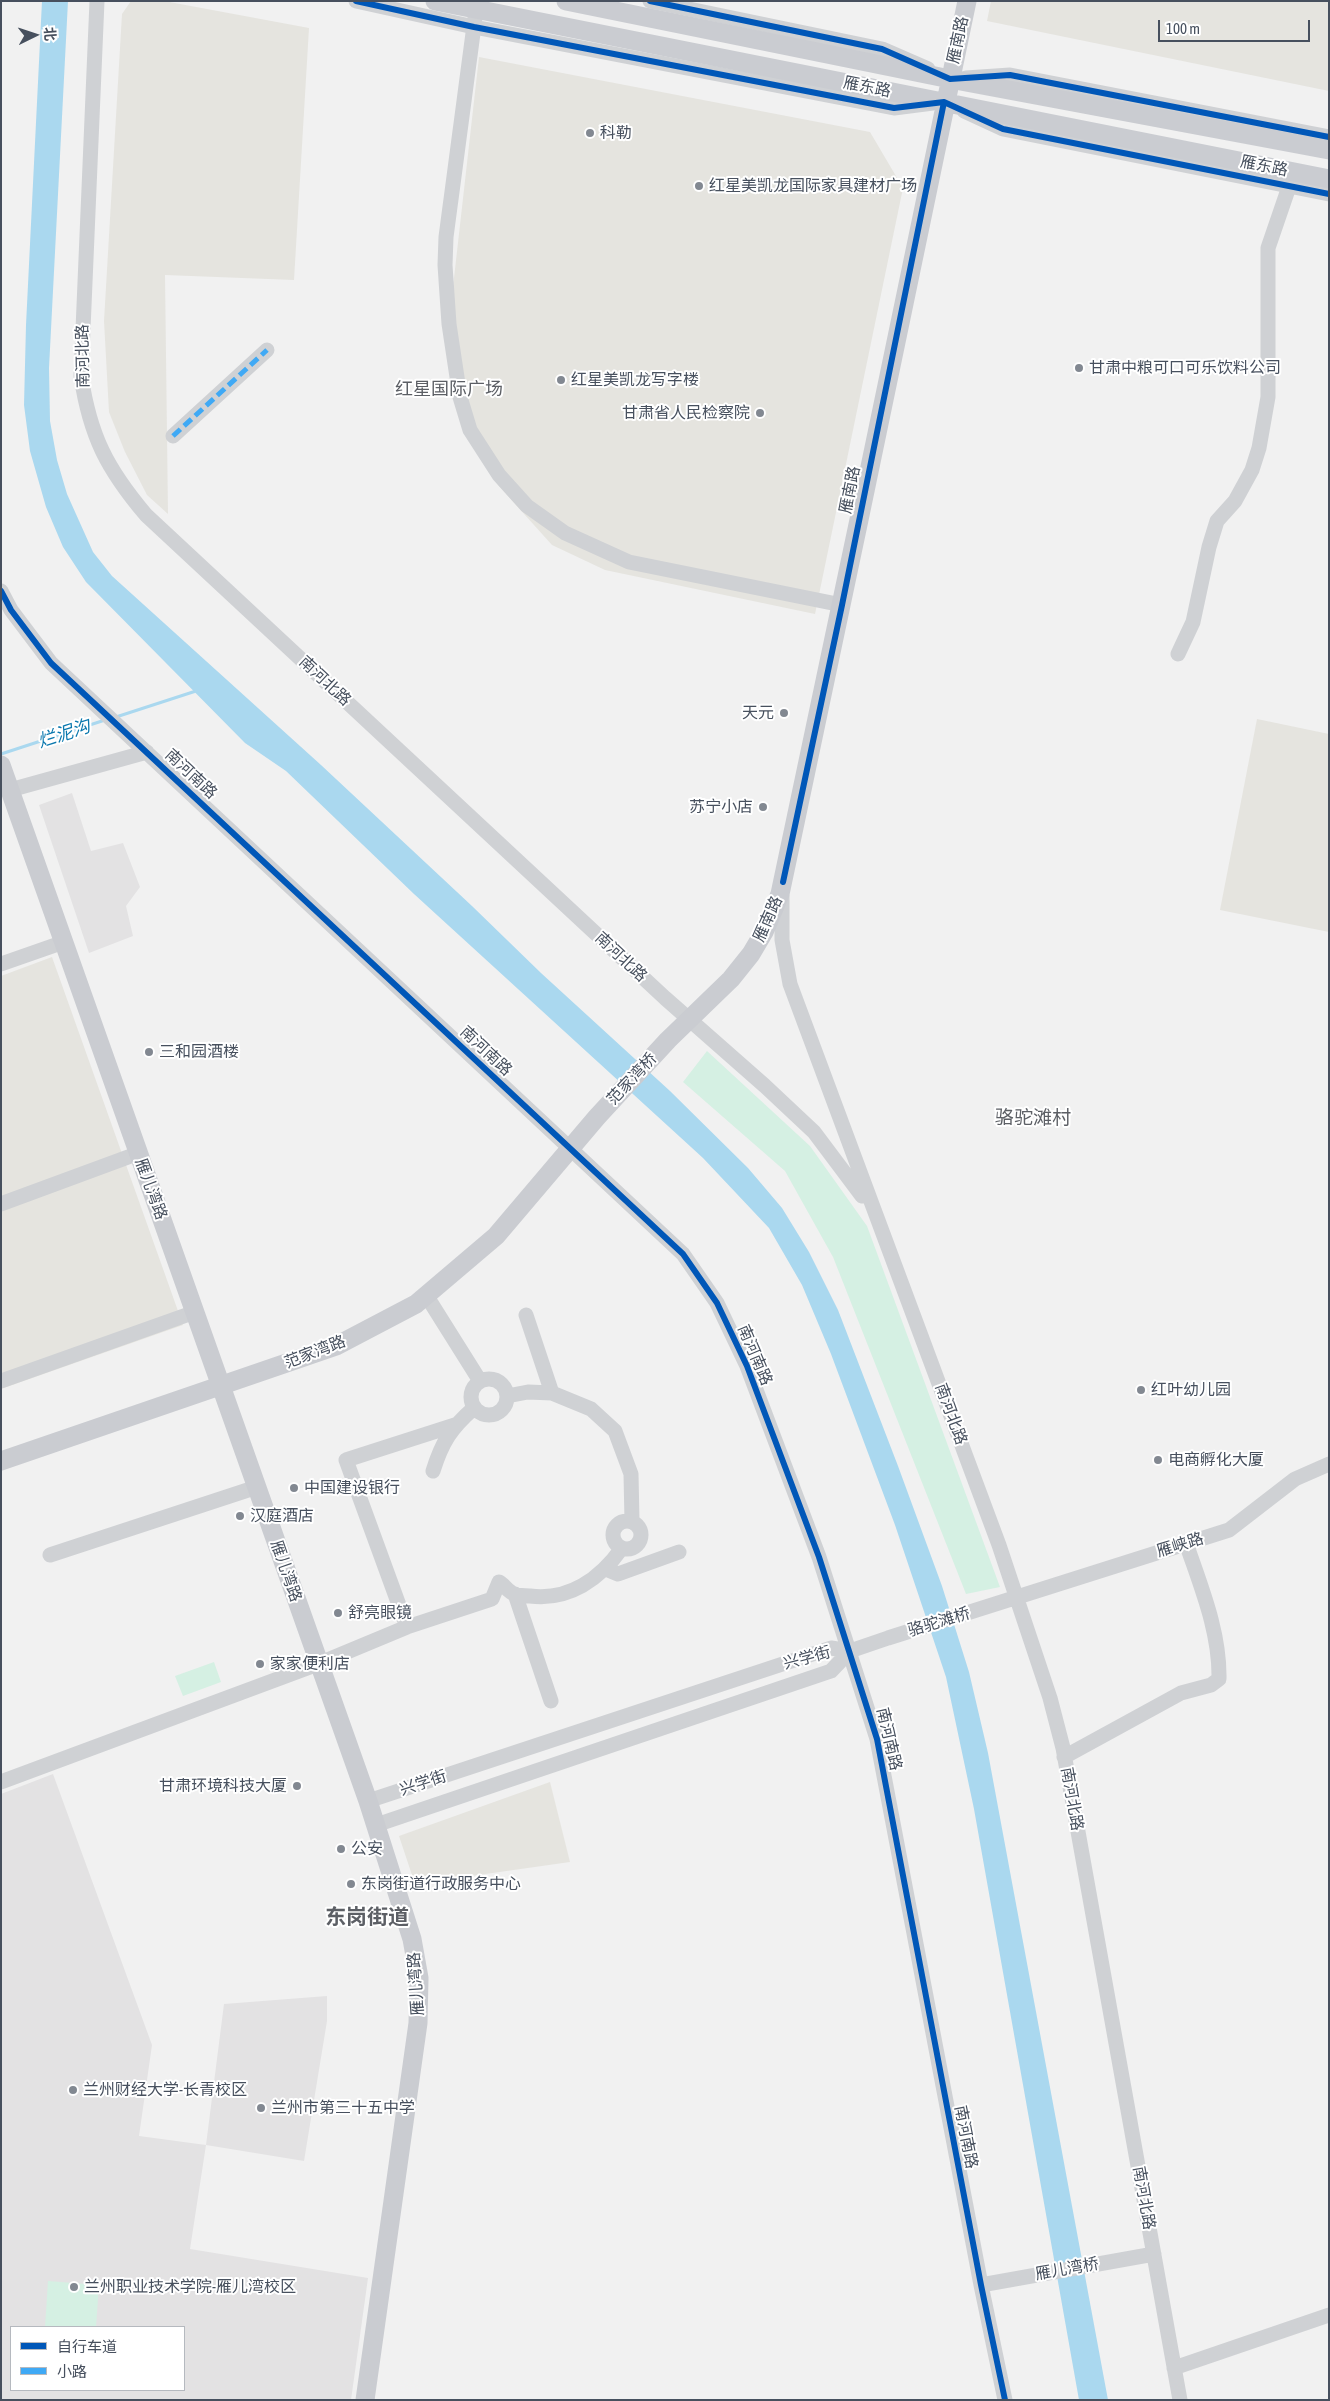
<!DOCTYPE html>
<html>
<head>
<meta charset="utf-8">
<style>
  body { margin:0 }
  #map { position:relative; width:1330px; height:2401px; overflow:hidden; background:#f1f1f1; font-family:"Asap Condensed","Noto Sans SC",sans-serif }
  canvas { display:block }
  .frame { position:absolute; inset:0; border:2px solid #47505e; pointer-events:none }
  .legend { position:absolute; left:10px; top:2326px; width:175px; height:65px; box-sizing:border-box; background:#fff; border:1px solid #b5b9bf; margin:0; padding:6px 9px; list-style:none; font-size:15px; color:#47505e }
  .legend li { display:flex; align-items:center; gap:10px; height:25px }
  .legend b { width:25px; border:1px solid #b5b9bf }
  .north { position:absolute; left:10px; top:10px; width:50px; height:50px; -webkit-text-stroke:4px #fff; paint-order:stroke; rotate:86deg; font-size:14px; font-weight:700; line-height:20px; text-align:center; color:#47505e }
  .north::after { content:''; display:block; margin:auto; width:18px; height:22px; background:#47505e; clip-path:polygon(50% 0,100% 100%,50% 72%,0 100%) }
  .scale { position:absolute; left:1158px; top:20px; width:152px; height:22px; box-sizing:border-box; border:2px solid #47505e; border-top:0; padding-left:6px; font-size:15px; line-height:18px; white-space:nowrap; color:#47505e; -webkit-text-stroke:4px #fff; paint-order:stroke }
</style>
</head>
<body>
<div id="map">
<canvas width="1330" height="2401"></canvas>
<div class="frame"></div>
<ul class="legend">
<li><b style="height:6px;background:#0057b8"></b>自行车道</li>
<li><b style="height:6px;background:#3fa9f5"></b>小路</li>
</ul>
<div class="north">北</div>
<div class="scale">100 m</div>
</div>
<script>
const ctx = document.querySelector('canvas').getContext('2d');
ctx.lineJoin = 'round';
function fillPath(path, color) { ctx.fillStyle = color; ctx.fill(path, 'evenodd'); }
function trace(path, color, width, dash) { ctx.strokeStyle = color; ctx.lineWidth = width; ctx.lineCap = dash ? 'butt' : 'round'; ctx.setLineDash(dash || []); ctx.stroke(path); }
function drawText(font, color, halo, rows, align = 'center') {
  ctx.font = font + ' "Asap Condensed","Noto Sans SC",sans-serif'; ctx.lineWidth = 4; ctx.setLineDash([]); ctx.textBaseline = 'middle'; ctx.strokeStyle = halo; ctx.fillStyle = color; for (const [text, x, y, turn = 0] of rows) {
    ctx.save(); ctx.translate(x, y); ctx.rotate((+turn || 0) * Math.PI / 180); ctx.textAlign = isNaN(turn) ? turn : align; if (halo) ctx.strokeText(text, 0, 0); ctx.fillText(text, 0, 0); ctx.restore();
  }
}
fillPath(new Path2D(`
  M131,1H164L309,28L294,280L165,275L168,514L147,495L125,452L109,412L104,321L122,14Z
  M991,1H1329V91L987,21Z
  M479,57L870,132L903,188L815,614L605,570L552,545L498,485L462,412L448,331Z
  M1257,719L1329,734V932L1220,910Z
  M52,957L183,1325L1,1389V976Z
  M550,1782L570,1862L415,1884L399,1836Z`), '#e5e4df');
fillPath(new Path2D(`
  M72,793L91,851L123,843L140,887L126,906L133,936L89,953L39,805Z
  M53,1774L152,2045L139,2136L206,2145L224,2004L327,1996V2021L304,2161L206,2145L190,2249L368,2278L351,2400H1V1794ZM11,2327H184V2390H11Z`), '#e3e2e3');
fillPath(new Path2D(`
  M707,1051L810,1146L867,1226L1000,1587L966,1594L833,1257L785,1171L683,1082Z
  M214,1662L221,1682L183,1696L175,1676Z
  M48,2281L99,2285L96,2327H45Z`), '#d5f0e3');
fillPath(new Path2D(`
  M42,1H68L49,368L50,421L57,460L67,494L93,552L112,576L321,765L472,906L541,973L670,1091L748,1168L782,1208L809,1252L838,1310L898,1466L942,1586L969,1672L988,1753L1108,2400H1079L974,1809L946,1677L895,1525L831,1354L802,1285L769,1228L703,1158L414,894L286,771L245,743L86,582L63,547L46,507L30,451L24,405L26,325Z`), '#aad8ef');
trace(new Path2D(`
  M116,717L196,691
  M1,754L105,720`), '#aad8ef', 3);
trace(new Path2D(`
  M97,1L81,376C90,436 107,469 146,515L665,998L765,1086L814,1132L862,1196
  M356,1L474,27L894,108L933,103
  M650,1L882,49L928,69
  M475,18L446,237L445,265L449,324L460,397L470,430L499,475L527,506L565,533L629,562L842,605
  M966,78L1010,75L1329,137
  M964,111L1003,129L1329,194
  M173,436L267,350
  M1,591L11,610L51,663L683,1254L717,1303L747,1366L819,1557L877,1739L981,2285L1005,2400
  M1178,654L1193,622L1209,547L1217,521L1235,501L1252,470L1259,448L1268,397V248L1292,178
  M10,790L147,752
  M782,896V940L790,984L999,1545L1050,1698L1063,1748L1180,2400
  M1,964L64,942
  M1,1204L139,1153
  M426,1295L480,1381
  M526,1315L552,1393
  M471 1397a18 18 0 1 1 36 0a18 18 0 1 1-36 0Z
  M1,1381L195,1312
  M507,1396L528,1392L552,1393L591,1409L615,1431L631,1474L632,1521
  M433,1471C442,1442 451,1428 474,1408
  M613 1535a14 14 0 1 1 28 0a14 14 0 1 1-28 0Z
  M50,1555L257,1487
  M606,1569L618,1574L679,1552
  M515,1594L551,1701
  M407,1627L346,1460L455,1425
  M1064,1757L1181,1693L1211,1685L1219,1679C1220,1632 1201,1587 1186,1543
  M1,1782L318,1664L407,1627L492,1599L499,1582C504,1585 509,1592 514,1594C519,1596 525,1596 530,1596C569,1601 600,1579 622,1548
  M368,1801L831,1648L850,1651
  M376,1825L831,1671L850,1651L888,1638L1229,1530L1295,1479L1329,1464
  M981,2285L1154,2254
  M1174,2368L1329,2315`), '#cfd1d4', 15);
trace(new Path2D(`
  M435,1L1329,179
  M566,1L950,79L1329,150
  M1,765L368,1801L412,1939L419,1978L418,2023L365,2400
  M1,1461L336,1346L416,1304L496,1236L597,1117L668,1040L731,979L751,954L764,932L780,894C845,597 903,298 967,1`), '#caccd1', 19);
trace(new Path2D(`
  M173,436L267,350`), '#3fa9f5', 5, [10, 5]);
trace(new Path2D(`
  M356,1L474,27L894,108L944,102L1003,129L1329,194
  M650,1L882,49L950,79L1010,75L1329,137
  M1,591L11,610L51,663L683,1254L717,1303L747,1366L819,1557L877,1739L981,2285L1005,2400
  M783,882L842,605L944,102`), '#0057b8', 6);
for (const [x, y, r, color] of [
  [590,133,5,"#828891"],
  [699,186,5,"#828891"],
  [1079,368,5,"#828891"],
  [561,380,5,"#828891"],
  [760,413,5,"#828891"],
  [784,713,5,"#828891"],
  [763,807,5,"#828891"],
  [149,1052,5,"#828891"],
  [1141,1390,5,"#828891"],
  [1158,1460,5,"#828891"],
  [294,1488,5,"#828891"],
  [240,1516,5,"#828891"],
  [338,1613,5,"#828891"],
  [260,1664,5,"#828891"],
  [297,1786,5,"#828891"],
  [341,1849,5,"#828891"],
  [351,1884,5,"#828891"],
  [73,2090,5,"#828891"],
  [261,2108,5,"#828891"],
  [74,2287,5,"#828891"]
]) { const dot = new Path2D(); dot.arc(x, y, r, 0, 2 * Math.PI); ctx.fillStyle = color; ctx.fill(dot); trace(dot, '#fff', 2); }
drawText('16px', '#47505e', '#fff', [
  ["雁南路",958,40,-78],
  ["雁东路",867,87,11],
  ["雁东路",1264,166,11],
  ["南河北路",83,356,-91],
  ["雁南路",850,490,-79],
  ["南河北路",325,681,43],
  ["南河南路",191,774,43],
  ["雁南路",768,919,-66],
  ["南河北路",621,957,43],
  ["南河南路",486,1051,43],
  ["范家湾桥",632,1079,-47],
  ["雁儿湾路",151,1189,70],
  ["范家湾路",315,1352,-21],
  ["南河南路",755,1355,67],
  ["南河北路",951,1414,70],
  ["雁峡路",1180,1545,-17],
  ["雁儿湾路",286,1571,71],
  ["骆驼滩桥",939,1622,-17],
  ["兴学街",807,1658,-15],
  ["南河南路",889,1739,77],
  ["兴学街",423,1783,-18],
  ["南河北路",1072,1799,80],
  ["雁儿湾路",416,1984,-94],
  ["南河南路",966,2137,79],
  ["南河北路",1144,2198,80],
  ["雁儿湾桥",1067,2269,-10]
]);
drawText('16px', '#47505e', '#fff', [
  ["科勒",600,133],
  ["红星美凯龙国际家具建材广场",709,186],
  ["甘肃中粮可口可乐饮料公司",1089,368],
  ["红星美凯龙写字楼",571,380],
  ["甘肃省人民检察院",750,413,"right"],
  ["天元",774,713,"right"],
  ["苏宁小店",753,807,"right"],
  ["三和园酒楼",159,1052],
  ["红叶幼儿园",1151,1390],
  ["电商孵化大厦",1168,1460],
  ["中国建设银行",304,1488],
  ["汉庭酒店",250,1516],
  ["舒亮眼镜",348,1613],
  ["家家便利店",270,1664],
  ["甘肃环境科技大厦",287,1786,"right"],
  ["公安",351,1849],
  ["东岗街道行政服务中心",361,1884],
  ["兰州财经大学-长青校区",83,2090],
  ["兰州市第三十五中学",271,2108],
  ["兰州职业技术学院-雁儿湾校区",84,2287]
], 'left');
drawText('18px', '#5c5f65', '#fff', [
  ["红星国际广场",449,389]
]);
drawText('italic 18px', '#0a78ae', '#fff', [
  ["烂泥沟",64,734,-18]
]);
drawText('19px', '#5c5f65', '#fff', [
  ["骆驼滩村",1033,1118]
]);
drawText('bold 21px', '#5c5f65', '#fff', [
  ["东岗街道",367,1917]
]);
</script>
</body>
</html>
